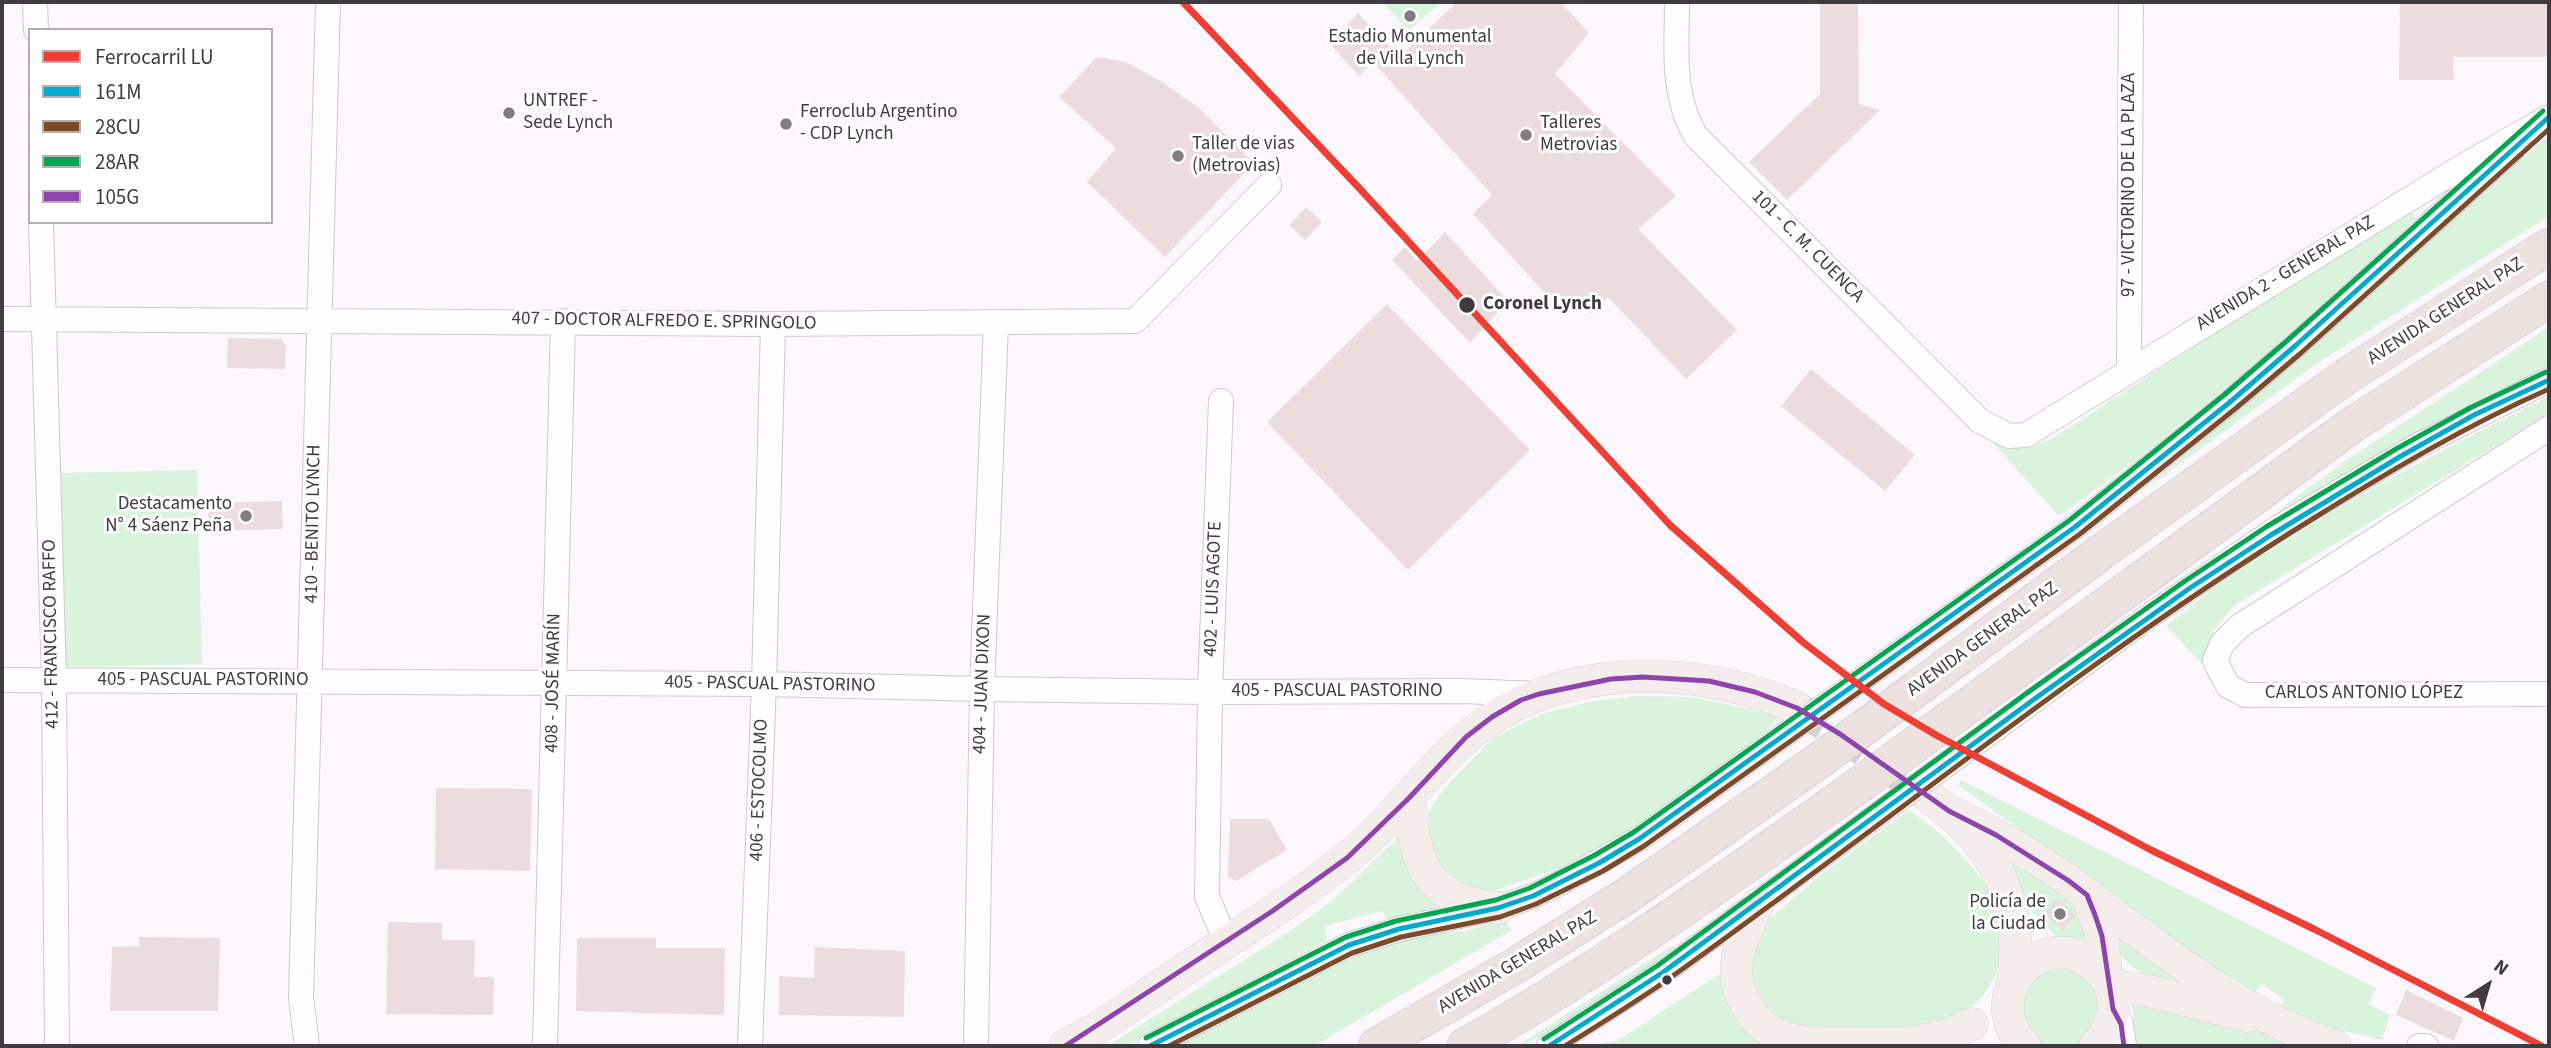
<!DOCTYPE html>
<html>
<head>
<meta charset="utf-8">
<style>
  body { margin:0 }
  #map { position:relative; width:2551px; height:1048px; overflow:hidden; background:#fbf7fc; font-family:"Source Sans 3",sans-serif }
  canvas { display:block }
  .frame { position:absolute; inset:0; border:4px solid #403a41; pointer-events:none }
  .legend { position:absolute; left:28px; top:28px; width:245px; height:196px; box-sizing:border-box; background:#fff; border:2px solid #b3b0b3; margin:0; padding:9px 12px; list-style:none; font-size:21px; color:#403a41 }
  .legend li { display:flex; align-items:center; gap:14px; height:35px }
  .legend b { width:35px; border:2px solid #b3b0b3 }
  .north { position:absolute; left:2453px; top:950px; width:70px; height:70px; -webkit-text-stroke:5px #fff; paint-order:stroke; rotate:37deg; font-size:19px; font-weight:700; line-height:28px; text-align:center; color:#403a41 }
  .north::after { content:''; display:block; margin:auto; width:24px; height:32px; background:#403a41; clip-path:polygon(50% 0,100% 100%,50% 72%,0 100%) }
</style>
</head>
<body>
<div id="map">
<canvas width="2551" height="1048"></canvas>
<div class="frame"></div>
<ul class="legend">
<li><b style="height:9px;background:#ef3e33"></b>Ferrocarril LU</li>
<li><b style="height:9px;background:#00a9ce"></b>161M</li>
<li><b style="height:9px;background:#7a4b2a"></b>28CU</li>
<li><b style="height:9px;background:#00a651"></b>28AR</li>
<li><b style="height:9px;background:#8e44ad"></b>105G</li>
</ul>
<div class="north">N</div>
</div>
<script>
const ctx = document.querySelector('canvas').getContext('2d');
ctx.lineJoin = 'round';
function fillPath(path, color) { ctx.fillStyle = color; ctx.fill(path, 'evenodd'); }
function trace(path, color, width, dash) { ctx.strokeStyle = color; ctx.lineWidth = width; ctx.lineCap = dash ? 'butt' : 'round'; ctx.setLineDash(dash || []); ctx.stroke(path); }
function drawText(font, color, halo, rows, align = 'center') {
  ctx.font = font + ' "Source Sans 3",sans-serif'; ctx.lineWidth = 6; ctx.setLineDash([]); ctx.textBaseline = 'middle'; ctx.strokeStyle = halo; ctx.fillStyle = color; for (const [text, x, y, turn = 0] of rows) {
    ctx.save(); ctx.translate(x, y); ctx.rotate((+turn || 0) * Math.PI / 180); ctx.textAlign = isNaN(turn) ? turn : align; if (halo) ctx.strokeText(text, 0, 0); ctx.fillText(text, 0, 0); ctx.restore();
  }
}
fillPath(new Path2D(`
  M1382,2H1442L1409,30Z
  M2549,136V216L2313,366L2142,492L2279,376L2516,162Z
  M2409,208L2416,218L2246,372L2132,463L2059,516L1991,441C2017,448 2025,450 2051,439Z
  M2549,327V369L2491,394L2273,514L2348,459Z
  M2549,396V413L2235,605C2211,633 2207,635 2211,673L2166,626C2191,607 2216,586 2242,568C2339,502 2445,449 2549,396Z
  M197,470L202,664L65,667L60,473Z
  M1637,696L1693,697L1780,716L1766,731L1704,780L1608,845L1572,864L1490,892L1471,891L1443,872L1431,842L1428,812L1443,790L1494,737L1542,714L1594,701Z
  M1961,780L2376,988L2368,1004L2390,1015L2382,1040L2306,1022L2278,1010L2284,999L2261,984L2253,997L1958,785Z
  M1909,810C1922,820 1936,829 1947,840C1968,861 1994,890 2001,919C2003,926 2002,934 2002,941C2002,979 1979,1007 1947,1026L1811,1034L1765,1017L1746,965L1767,921L1818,877Z
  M1402,834L1441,906L1387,919L1382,911L1325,926L1326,941L1126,1046H1107L1287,933L1332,901Z
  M2012,861L2073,902L2081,913L2092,960L2070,951L2030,910L2008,866Z
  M1503,919L1512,930L1314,1046H1174L1321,972L1381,946L1419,935L1466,931Z
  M2111,923L2220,1000C2191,990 2137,981 2121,955C2115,946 2114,933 2111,923Z
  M1673,945L1675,950L1524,1046H1517Z
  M2080,964L2106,1000L2083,1046H2037L2030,1042L2017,988L2024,975Z
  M1727,969C1728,1010 1732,1022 1767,1046H1592L1595,1044L1617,1041Z
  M2131,994L2321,1046H2137Z`), '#daf3dd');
fillPath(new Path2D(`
  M1457,2H1561L1589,33L1555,74L1676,196L1638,229L1737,330L1686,379L1608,297L1591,314L1576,296L1561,311L1473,214L1492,195L1373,62L1359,76L1330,44L1358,13L1399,57Z
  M1820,2H1858L1859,104L1880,110L1787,200L1749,162L1820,94Z
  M2400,2H2549V57H2453L2454,80H2399Z
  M1097,57L1126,62L1162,82L1198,107L1254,163L1165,257L1087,182L1116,148L1059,97Z
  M1306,207L1322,222L1305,240L1289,225Z
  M1445,232L1508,301L1470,343L1392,260L1405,247L1417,261Z
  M1387,304L1530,450L1408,570L1267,422Z
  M228,338L281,339L286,346L285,369L227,368Z
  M1811,369L1915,455L1885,491L1781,406Z
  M282,501L283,529L209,531L208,503Z
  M436,788L532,789L530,871L435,869Z
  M1230,819H1269L1287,850L1236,881L1228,877Z
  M2058,899L2075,915L2063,930L2044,913Z
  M388,922L442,923V940H475L474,977H494L493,1015L386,1014Z
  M139,937L220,938L218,1011H110L112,947L139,946Z
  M577,938H656V948H725L724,1015L576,1011Z
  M815,947L905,951L904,1017L779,1015V976L814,978Z
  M2406,990L2463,1018L2454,1041L2396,1015Z`), '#ecdcde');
trace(new Path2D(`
  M1797,708L1840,734L1928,796`), '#d6d1d7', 32, [32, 16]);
const minor = new Path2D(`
  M35,2L36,30
  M1677,2C1677,49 1671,92 1695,135L1980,421L2009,436L2026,435L2463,166L2549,117
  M41,222L54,680L57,1046
  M2,319L773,324L1135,321L1269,185
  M2129,369L2131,2
  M1221,401L1210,692L1207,896L1226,942
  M2549,428L2240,626L2222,644L2215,661L2228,686L2245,695L2549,694
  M2075,527L2230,402L2295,346L2512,150
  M2155,612L2279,527L2415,447L2549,380
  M2,680L764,684L982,689L1210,692L1462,691L1538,694
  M2113,1009L2121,1024L2124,1046
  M307,1046L301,998L328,2
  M545,1046L563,321
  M750,1046L764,684L773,324
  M976,1046L982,689L996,322
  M1150,1046L1349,945L1399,929L1498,908L1533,896L1562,882L1639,839L1805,720
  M1549,1046L1662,973L1891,805
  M2419,1046H2426`);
const major = new Path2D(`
  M1928,796C1994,844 2024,899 2013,981
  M1409,798C1415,865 1426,900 1498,908
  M1949,811C1990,832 2031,853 2069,881C2150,940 2239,1015 2335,1046
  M2087,895L2102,936L2107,980
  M1758,904C1751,920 1742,937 1738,954C1735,972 1736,986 1744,1001C1767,1047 1807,1042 1851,1043C1896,1044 1931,1045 1972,1024
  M2109,985L2150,991L2247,1016
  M1065,1046C1106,1026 1143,996 1181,972C1236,935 1295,900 1347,858C1391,823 1423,775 1466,738C1554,661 1695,662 1797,708
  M2025,1046C1977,1000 2038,925 2090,963C2100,970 2108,980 2112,993C2117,1013 2109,1032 2095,1046`);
const highway = new Path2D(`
  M2100,553L2348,375L2549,246
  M2131,587L2352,425L2549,299
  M1376,1046L1518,964L1629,894L1820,760
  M1465,1046C1602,969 1730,877 1858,786`);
trace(minor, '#cecacf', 26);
trace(major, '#d7d4d8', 33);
trace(highway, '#d7d4d8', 37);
trace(minor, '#fefeff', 24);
trace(major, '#f4edec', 32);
trace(highway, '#ede2df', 35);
const minorBridge = new Path2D(`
  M1805,720L2075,527
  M1891,805L2155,612`);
const highwayBridge = new Path2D(`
  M1820,760L2100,553
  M1858,786L2131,587`);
trace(minorBridge, '#cecacf', 26, []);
trace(highwayBridge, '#d7d4d8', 37, []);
trace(minorBridge, '#fefeff', 24);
trace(highwayBridge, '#ede2df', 35);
trace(new Path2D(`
  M1150,1046L1349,945L1399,929L1498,908L1533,896L1599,863L1639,839L2075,527L2230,402L2295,346L2549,117
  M1549,1046L1662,973L2033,700L2190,588L2271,535L2401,456L2474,415L2549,380`), '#00a9ce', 5);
trace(new Path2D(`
  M1169,1046L1352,953L1401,937L1500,917L1536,904L1603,871L1644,846L2080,534L2235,409L2301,353L2549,129
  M1565,1046C1600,1024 1636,1002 1670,978C1885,825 2089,657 2314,518C2390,471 2467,425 2549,389`), '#7a4b2a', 5);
trace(new Path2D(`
  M1146,1038L1346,937L1396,921L1496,900L1530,888L1595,855L1634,832L2070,520L2224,395L2289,339L2543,111
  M1544,1039L1657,966L2027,693L2185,581L2266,527L2396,449L2470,408L2546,372`), '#00a651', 5);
trace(new Path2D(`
  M1065,1046L1271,912L1347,858L1409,798L1466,737L1492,717L1521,700L1539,694L1611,679L1643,677L1709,681L1755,692L1797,708L1840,734L1949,811L1996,835L2069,881L2087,895L2095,915L2102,936L2113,1009L2121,1024L2124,1046`), '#8e44ad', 5);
trace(new Path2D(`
  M1183,2L1361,190L1670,525L1804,643L1884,704L1936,735L2151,850L2314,929L2542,1046`), '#ef3e33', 7);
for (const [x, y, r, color] of [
  [1410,16,7,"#817c82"],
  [509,113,7,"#817c82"],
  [786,124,7,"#817c82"],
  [1526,135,7,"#817c82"],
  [1178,156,7,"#817c82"],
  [1467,305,9,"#403a41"],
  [246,516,7,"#817c82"],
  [2060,914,7,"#817c82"],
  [1667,980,6,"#403a41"]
]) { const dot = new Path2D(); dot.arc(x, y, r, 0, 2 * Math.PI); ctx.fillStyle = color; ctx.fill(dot); trace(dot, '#fff', 2.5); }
drawText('19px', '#403a41', '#fff', [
  ["Estadio Monumental",1410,38,"center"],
  ["de Villa Lynch",1410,60,"center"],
  ["UNTREF -",523,102],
  ["Sede Lynch",523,124],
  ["Ferroclub Argentino",800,113],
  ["- CDP Lynch",800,135],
  ["Talleres",1540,124],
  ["Metrovias",1540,146],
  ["Taller de vias",1192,145],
  ["(Metrovias)",1192,167],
  ["Destacamento",232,505,"right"],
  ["N° 4 Sáenz Peña",232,527,"right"],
  ["Policía de",2046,903,"right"],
  ["la Ciudad",2046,925,"right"]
], 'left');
drawText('19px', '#403a41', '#fff', [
  ["97 - VICTORINO DE LA PLAZA",2130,185,-90],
  ["101 - C. M. CUENCA",1807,247,45],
  ["AVENIDA 2 - GENERAL PAZ",2286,274,-31],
  ["AVENIDA GENERAL PAZ",2446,312,-33],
  ["407 - DOCTOR ALFREDO E. SPRINGOLO",664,322,1],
  ["410 - BENITO LYNCH",314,524,-89],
  ["402 - LUIS AGOTE",1214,589,-88],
  ["412 - FRANCISCO RAFFO",52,634,-91],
  ["AVENIDA GENERAL PAZ",1983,640,-36],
  ["405 - PASCUAL PASTORINO",203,681],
  ["408 - JOSÉ MARÍN",554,683,-89],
  ["404 - JUAN DIXON",983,684,-88],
  ["405 - PASCUAL PASTORINO",770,685,1],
  ["405 - PASCUAL PASTORINO",1337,692],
  ["CARLOS ANTONIO LÓPEZ",2364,694],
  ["406 - ESTOCOLMO",760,790,-88],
  ["AVENIDA GENERAL PAZ",1518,963,-31]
]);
drawText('bold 19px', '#403a41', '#fff', [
  ["Coronel Lynch",1483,305]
], 'left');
</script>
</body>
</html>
